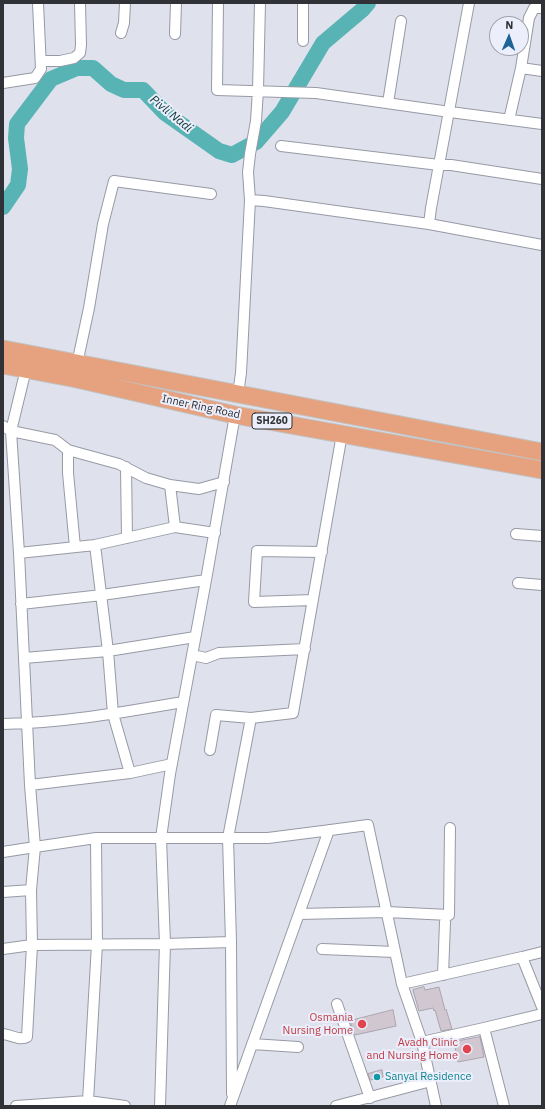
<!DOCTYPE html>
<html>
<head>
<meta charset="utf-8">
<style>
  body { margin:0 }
  #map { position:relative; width:545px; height:1109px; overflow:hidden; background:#dfe2ed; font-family:"IBM Plex Sans",sans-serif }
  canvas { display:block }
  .frame { position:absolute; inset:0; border:4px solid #313237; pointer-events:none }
  .north { position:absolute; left:489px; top:16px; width:40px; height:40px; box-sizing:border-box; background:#eceffb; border:1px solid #a1a3ad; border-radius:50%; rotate:2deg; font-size:11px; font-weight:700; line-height:16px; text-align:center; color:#313237 }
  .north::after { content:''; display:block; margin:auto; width:14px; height:18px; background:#1e6499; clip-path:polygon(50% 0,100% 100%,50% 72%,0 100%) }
</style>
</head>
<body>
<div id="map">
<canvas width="545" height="1109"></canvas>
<div class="frame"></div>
<div class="north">N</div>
</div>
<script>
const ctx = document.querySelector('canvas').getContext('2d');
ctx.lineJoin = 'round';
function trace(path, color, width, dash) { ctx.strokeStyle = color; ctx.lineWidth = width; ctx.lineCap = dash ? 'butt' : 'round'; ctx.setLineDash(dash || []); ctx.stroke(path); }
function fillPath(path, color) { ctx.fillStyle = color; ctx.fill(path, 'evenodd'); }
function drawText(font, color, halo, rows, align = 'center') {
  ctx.font = font + ' "IBM Plex Sans",sans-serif'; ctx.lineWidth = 4; ctx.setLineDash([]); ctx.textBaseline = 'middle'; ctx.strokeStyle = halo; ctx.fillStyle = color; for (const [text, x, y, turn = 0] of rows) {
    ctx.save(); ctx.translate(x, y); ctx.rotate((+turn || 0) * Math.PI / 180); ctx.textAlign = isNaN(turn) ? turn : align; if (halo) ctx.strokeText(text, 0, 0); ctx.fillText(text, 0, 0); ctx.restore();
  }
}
trace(new Path2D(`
  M3,207L18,185L20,169L16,138L17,124L51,79L77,68H93L111,84L124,90H143L165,113L219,151L232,155L256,142L282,112L323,43L362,10L368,3`), '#58b4b4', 16);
const building = new Path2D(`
  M424,987L425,990L439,987L445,1010L446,1009L452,1029L441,1031L435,1010L434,1011L433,1008L419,1011L413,990Z
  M393,1010L396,1026L355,1035L350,1021Z
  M480,1037L484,1057L458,1062L454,1042Z
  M382,1070L383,1077L376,1080V1079L370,1080L368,1074Z`);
fillPath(building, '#d0c7d1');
trace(building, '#aba3ad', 1);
const minor = new Path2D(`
  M218,3L217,90L316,93L450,112L542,124
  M121,33L124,23L125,3
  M175,34L176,3
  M303,41V3
  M41,61H60L74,58L80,53L81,45L80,3
  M521,68L542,71
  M3,83L35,78L41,69L38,3
  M388,103L401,21
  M509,120L521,68L529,18L534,8H542
  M281,146L439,165H451L542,179
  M250,200L248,172L250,154L256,121L258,90L260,3
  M429,224L431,208L469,3
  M77,364L89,308L103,224L114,181L211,194
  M238,394L241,373L250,200L264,201L429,224L542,245
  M3,426L11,431L55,440L68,450L119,464L146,478L170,485L175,527
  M342,434L293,713L251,718L228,838L231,942L165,944L32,945L31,890L35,847L96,838H268L323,831L368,825L402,984
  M68,450V473L75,547
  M126,467L127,538
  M170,485L199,489L224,482
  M516,534L542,536
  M95,545L108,651L113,714L130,773
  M19,553L95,545L175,527L215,533
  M518,583L542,585
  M313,600L254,602L257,551L322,552
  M21,604L102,595L206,580
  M192,655L206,658L219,653L305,649
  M24,658L108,651L195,637
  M3,724C64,723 124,712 183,702
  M210,750L216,715L251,718
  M30,785L130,773L172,764
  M96,838L97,944L88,1101L125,1106
  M3,852L35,847L30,785L19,553L11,431L26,369
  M3,892L31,890
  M299,914L387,912L449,915L450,828
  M231,942L232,1094
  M3,949L32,945L27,1037C20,1041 11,1035 3,1034
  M322,949L395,952
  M522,957L542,1007
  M443,975L445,922
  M337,1004L370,1098
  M484,1028L504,1106
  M422,1042L484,1028L542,1014
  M252,1044L298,1047
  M16,1106L88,1101L89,1106
  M160,1106L165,944L161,838L170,774L206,580L235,415
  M230,1106L329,830
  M336,1106L431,1081
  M436,1106L422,1042L402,984L522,957L542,952`);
const trunk = new Path2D(`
  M3,349L542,452
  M3,365L77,379L235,415L542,470`);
trace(minor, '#979aa5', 12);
trace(trunk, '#c1c2c3', 19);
trace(minor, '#fff', 10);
trace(trunk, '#e6a27e', 17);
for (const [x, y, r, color] of [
  [362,1024,5,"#e0444e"],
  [467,1049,5,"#e0444e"],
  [377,1077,4,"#0f9aa8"]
]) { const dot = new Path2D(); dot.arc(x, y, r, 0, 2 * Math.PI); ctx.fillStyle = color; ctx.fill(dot); trace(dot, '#eceffb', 1.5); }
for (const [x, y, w] of [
  [272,421,40]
]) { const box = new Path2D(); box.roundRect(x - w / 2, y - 8, w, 16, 3); ctx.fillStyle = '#eceffb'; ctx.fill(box); trace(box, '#313237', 1); }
drawText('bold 10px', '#313237', null, [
  ["SH260",272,421]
]);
drawText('11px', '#313237', '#eceffb', [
  ["Inner Ring Road",201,407,12]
]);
drawText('11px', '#be3a42', '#eceffb', [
  ["Osmania",353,1018],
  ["Nursing Home",353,1031],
  ["Avadh Clinic",458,1043],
  ["and Nursing Home",458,1056]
], 'right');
drawText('11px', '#0d838f', '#eceffb', [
  ["Sanyal Residence",385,1077]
], 'left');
drawText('italic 12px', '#043333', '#eceffb', [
  ["Pivli Nadi",171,114,39]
]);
</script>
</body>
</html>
